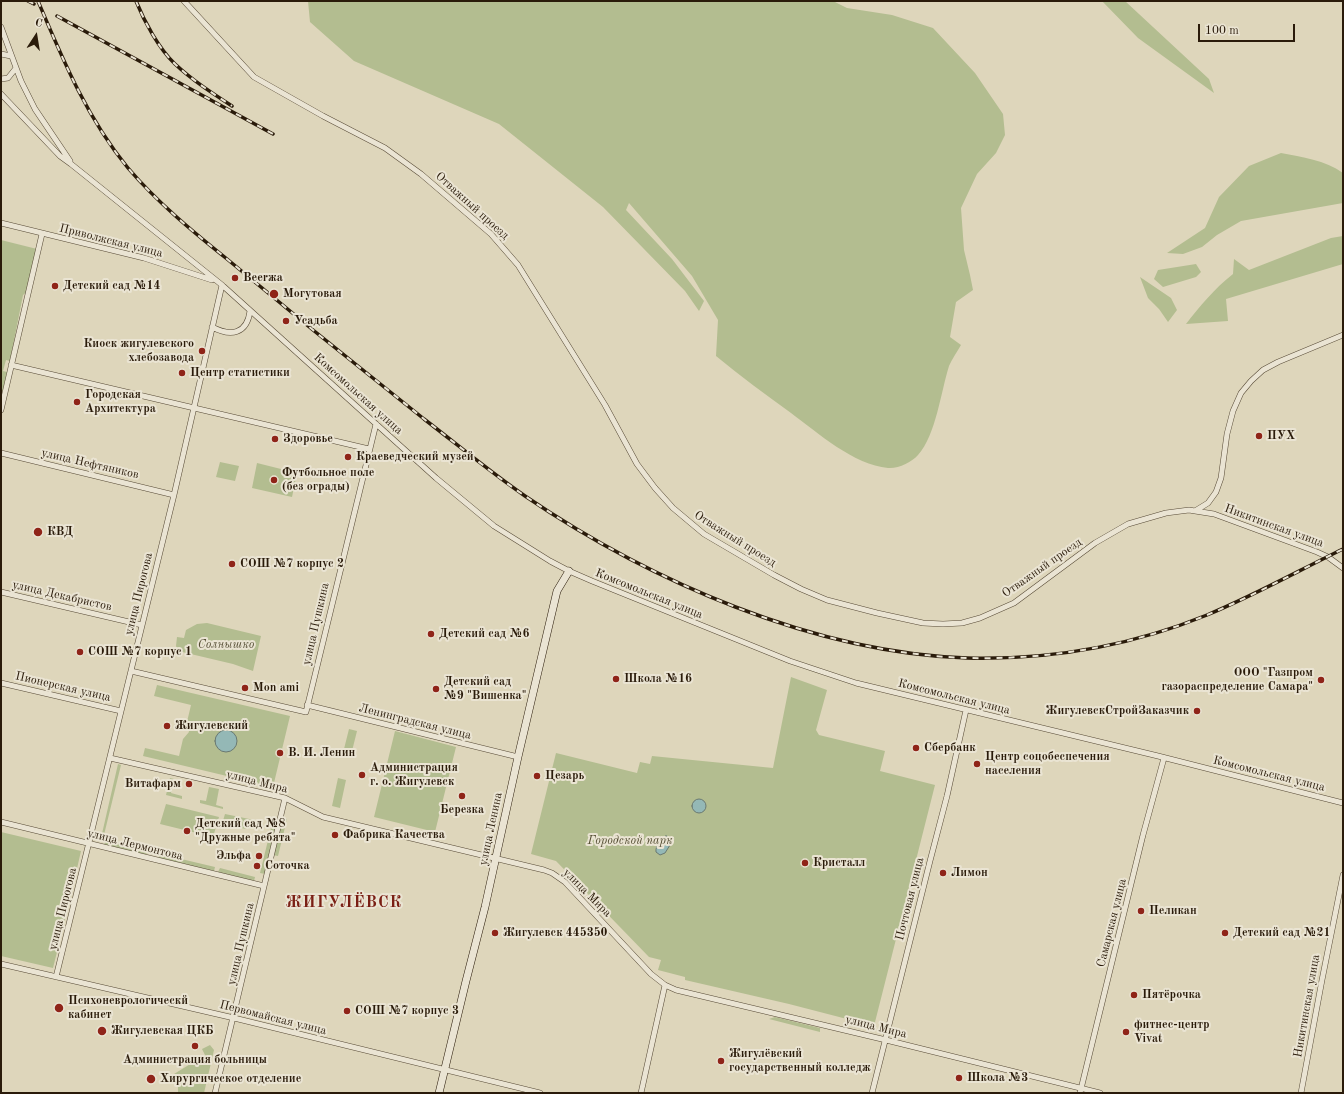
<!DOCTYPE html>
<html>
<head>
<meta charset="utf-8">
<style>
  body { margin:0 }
  #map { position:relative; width:1344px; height:1094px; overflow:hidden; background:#ded6bb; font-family:"Old Standard TT",serif }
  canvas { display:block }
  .frame { position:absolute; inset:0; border:2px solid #2a1b0a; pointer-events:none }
  .north { position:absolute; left:16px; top:16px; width:40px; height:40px; -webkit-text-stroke:3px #eae4d3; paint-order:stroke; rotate:12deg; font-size:11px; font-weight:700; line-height:16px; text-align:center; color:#2a1b0a }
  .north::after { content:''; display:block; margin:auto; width:14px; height:18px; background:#2a1b0a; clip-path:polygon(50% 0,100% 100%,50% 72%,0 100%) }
  .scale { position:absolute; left:1198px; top:24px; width:97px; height:18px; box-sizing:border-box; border:2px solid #2a1b0a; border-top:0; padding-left:5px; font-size:12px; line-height:14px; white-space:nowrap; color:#2a1b0a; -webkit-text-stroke:3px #eae4d3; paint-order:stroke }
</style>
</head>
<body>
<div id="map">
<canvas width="1344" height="1094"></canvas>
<div class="frame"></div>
<div class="north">С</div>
<div class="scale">100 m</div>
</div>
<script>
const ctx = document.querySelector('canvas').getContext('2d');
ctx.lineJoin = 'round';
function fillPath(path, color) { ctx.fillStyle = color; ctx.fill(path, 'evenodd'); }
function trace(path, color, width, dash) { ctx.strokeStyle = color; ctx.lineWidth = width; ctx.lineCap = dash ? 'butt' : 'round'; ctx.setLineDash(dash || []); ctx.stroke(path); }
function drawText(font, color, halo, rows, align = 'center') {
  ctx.font = font + ' "Old Standard TT",serif'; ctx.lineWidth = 4; ctx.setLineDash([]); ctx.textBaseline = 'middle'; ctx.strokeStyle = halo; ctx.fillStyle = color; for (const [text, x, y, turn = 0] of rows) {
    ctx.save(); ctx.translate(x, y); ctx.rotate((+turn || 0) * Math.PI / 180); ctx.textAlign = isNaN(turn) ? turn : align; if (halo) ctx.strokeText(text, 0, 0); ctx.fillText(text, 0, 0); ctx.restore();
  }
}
fillPath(new Path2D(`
  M308,1H833L847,8L892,15L933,28L975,73L1003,114L1005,135L996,153L977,174L961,208L964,250L970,275L973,290L956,302L950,337L961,345C957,352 952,359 949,366C941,391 936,435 918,455C912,462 898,469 888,468C854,465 818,433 791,413C766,395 740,376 716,356L718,320L692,276L629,203L626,210L672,259L704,301L699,311L685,291L603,207L499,124L354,61L310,22Z
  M1102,1H1125L1209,79L1214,93L1138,38Z
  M1281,153C1302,157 1325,160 1343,173V203L1241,221L1217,235L1202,247L1183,254L1167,253L1205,228L1219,197L1249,166Z
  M1343,236V264L1226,299L1228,321L1186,324C1200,306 1214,289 1233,274L1234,259L1249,270L1331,238Z
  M1,240L37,249L27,292L23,295L10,361L6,360L3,371L7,372L1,398Z
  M1196,264L1201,272L1196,277L1163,287L1154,279L1158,270Z
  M1140,277L1171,298L1177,310L1168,322L1159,309L1148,298Z
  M220,462L239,466L235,481L216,477Z
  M257,463L297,473L292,497L252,488Z
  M207,623L261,636L253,671L233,664L178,651L176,646L177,637L184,638L186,630L197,624Z
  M791,677L827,690L816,730L819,735L885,751L880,771L935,785L874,1026L789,1004L685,980V977L658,970L661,960L649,957L556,861L531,854L556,753L637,773L640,762L650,764L652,756L773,768Z
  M157,685L290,716L273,787L143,756L145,748L179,756L183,739L189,732L187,722L191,705L154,696Z
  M349,729L357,731L351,755L343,753Z
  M395,731L456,747L435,832L374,817Z
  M118,764L121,765L103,839L101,838Z
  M170,778L174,779L171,793L182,796V799L166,795Z
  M338,778L346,780L340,808L332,806Z
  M209,787L219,789L216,805L223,807V809L200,803V800L206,801Z
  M166,804L219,817L213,837L160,824Z
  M225,814L259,821L246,829L222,824Z
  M282,818L287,819L278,856L273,855Z
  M272,824L277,825L265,874L260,873Z
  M1,832L81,851L70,899L67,901L64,916L65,920L53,968L1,956Z
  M105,841L147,851L146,855L104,845Z
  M160,854L215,867L214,871L159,858Z
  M220,868L255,877L254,881L218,872Z
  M775,1017L820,1028V1032L769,1019Z
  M210,1045L214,1050L204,1093H178V1081L174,1074L205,1055L202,1049Z`), '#b3bd90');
const water = new Path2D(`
  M215 741a11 11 0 1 1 22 0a11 11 0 1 1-22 0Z
  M692 806a7 7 0 1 1 14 0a7 7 0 1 1-14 0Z
  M666,836L670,839V845L665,853L660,855L656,852C655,846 661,840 666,836Z`);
fillPath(water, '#94b8b6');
trace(water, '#6a7971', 1);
const street = new Path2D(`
  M184,1L254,77L323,116L385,148L421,174L491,234L518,265L605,405L637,464L655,488L673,508L704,534L774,575L801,589L827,600L877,613L923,623L943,624L962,623L980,618L1014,603L1095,543L1128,524L1166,513L1189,510L1195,511L1208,503L1216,492L1221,478L1227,434L1233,411L1241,393L1251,381L1263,370L1278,362L1343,335
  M1,27L21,81L35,109L70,161
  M1,54L11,56
  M1,79L8,78L16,68
  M1,94L60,156L71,164L222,285L436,478L494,526L550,561L569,571L592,581L790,661L856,683L1158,756L1343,803
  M1,223L144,258L212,280
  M212,327C231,337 247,334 250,311
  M11,365L369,449
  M1,410L42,234
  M1,453L174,495
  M1195,511L1214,514L1317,552L1328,557L1343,568
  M1,592L142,625
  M131,671L306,712L376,424
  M1,683L121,711
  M307,705L518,757
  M110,758L285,798L323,817L544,870L552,873L565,882L651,974L665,985L676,990L886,1040L1100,1093
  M1,822L264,886
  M1,964L234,1018L540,1093
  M56,977L174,495L222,285
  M215,1093L285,798
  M641,1093L665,985
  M872,1093L930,861L947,796L966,710
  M1080,1093L1143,835L1164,758
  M1301,1093L1322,980L1343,875`);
const secondary = new Path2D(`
  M439,1093L466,981L485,907L518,757L557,591L569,571`);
trace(street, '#574a36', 6);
trace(secondary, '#2a1b0a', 8);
trace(street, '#eae4d3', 5);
trace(secondary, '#eae4d3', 7);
const rail = new Path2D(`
  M28,1L34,4
  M38,1C63,60 87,118 128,168C157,202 192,231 227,259C256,283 284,306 313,330C350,360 387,389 424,419C458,445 490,472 525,496C650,581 814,653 967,658C1049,660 1131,646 1207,615C1253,596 1298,571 1343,549
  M136,1C144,21 159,49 175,64C192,80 212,93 232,106
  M57,16L273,134`);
trace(rail, '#2a1b0a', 3.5);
trace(rail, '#eae4d3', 2, [6]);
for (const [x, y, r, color] of [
  [235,278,4,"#8f2418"],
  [55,286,4,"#8f2418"],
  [274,294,5,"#8f2418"],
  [286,321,4,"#8f2418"],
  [202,351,4,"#8f2418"],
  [182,373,4,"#8f2418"],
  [77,402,4,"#8f2418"],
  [1259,436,4,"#8f2418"],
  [275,439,4,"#8f2418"],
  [348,457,4,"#8f2418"],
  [274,480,4,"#8f2418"],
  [38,532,5,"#8f2418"],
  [232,564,4,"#8f2418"],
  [431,634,4,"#8f2418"],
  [80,652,4,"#8f2418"],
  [616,679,4,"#8f2418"],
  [1321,680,4,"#8f2418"],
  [245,688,4,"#8f2418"],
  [436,689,4,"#8f2418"],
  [1197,711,4,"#8f2418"],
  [167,726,4,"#8f2418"],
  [916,748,4,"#8f2418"],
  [280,753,4,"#8f2418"],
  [977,764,4,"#8f2418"],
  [362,775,4,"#8f2418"],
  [537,776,4,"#8f2418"],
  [189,784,4,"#8f2418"],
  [462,796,4,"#8f2418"],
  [187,831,4,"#8f2418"],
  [335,835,4,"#8f2418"],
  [259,856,4,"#8f2418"],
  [805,863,4,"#8f2418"],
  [257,866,4,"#8f2418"],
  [943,873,4,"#8f2418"],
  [1141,911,4,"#8f2418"],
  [495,933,4,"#8f2418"],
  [1225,933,4,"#8f2418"],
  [1134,995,4,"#8f2418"],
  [59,1008,5,"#8f2418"],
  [347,1011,4,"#8f2418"],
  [102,1031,5,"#8f2418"],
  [1126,1032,4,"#8f2418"],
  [195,1046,4,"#8f2418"],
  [721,1061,4,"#8f2418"],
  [959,1078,4,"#8f2418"],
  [151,1079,5,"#8f2418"]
]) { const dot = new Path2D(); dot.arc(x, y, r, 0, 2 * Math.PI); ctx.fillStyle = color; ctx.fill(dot); trace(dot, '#eae4d3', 1.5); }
drawText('12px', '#2a1b0a', '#eae4d3', [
  ["Отважный проезд",472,206,42],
  ["Приволжская улица",111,241,14],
  ["Комсомольская улица",358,394,42],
  ["улица Нефтяников",90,464,13],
  ["Никитинская улица",1274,526,20],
  ["Отважный проезд",735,539,32],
  ["Отважный проезд",1042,568,-35],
  ["улица Пирогова",139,594,-76],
  ["Комсомольская улица",649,594,22],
  ["улица Декабристов",62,596,13],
  ["улица Пушкина",316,624,-77],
  ["Пионерская улица",63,687,13],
  ["Комсомольская улица",954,697,14],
  ["Ленинградская улица",415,722,14],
  ["Комсомольская улица",1269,774,14],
  ["улица Мира",257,782,14],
  ["улица Ленина",491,829,-78],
  ["улица Лермонтова",135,845,14],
  ["улица Мира",587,893,45],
  ["Почтовая улица",910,899,-76],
  ["улица Пирогова",63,909,-76],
  ["Самарская улица",1112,923,-76],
  ["улица Пушкина",241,944,-77],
  ["Никитинская улица",1307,1006,-80],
  ["Первомайская улица",273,1018,14],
  ["улица Мира",876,1027,14]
]);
drawText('bold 12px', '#2a1b0a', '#eae4d3', [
  ["Beerжа",243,278],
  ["Детский сад №14",63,286],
  ["Могутовая",283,294],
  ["Усадьба",294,321],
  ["Киоск жигулевского",194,344,"right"],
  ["хлебозавода",194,358,"right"],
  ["Центр статистики",190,373],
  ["Городская",85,395],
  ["Архитектура",85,409],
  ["ПУХ",1267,436],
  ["Здоровье",283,439],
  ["Краеведческий музей",356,457],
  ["Футбольное поле",282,473],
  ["(без ограды)",282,487],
  ["КВД",47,532],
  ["СОШ №7 корпус 2",240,564],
  ["Детский сад №6",439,634],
  ["СОШ №7 корпус 1",88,652],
  ["ООО \"Газпром",1313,673,"right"],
  ["газораспределение Самара\"",1313,687,"right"],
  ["Школа №16",624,679],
  ["Детский сад",444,682],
  ["№9 \"Вишенка\"",444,696],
  ["Mon ami",253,688],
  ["ЖигулевскСтройЗаказчик",1189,711,"right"],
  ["Жигулевский",175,726],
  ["Сбербанк",924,748],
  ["В. И. Ленин",288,753],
  ["Центр соцобеспечения",985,757],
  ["населения",985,771],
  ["Администрация",370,768],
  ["г. о. Жигулевск",370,782],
  ["Цезарь",545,776],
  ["Витафарм",181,784,"right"],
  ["Березка",462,810,"center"],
  ["Детский сад №8",195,824],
  ["\"Дружные ребята\"",195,838],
  ["Фабрика Качества",343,835],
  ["Эльфа",251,856,"right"],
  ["Кристалл",813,863],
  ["Соточка",265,866],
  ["Лимон",951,873],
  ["Пеликан",1149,911],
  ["Жигулевск 445350",503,933],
  ["Детский сад №21",1233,933],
  ["Пятёрочка",1142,995],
  ["Психоневрологическй",68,1001],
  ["кабинет",68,1015],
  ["СОШ №7 корпус 3",355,1011],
  ["фитнес-центр",1134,1025],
  ["Vivat",1134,1039],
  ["Жигулевская ЦКБ",111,1031],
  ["Жигулёвский",729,1054],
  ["государственный колледж",729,1068],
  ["Администрация больницы",195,1060,"center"],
  ["Школа №3",967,1078],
  ["Хирургическое отделение",160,1079]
], 'left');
drawText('italic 12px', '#534c32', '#eae4d3', [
  ["Солнышко",226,645],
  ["Городской парк",630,841]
]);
ctx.letterSpacing = '1px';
drawText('bold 16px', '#7a1f14', '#eae4d3', [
  ["ЖИГУЛЁВСК",344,903]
]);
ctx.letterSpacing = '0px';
</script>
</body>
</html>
